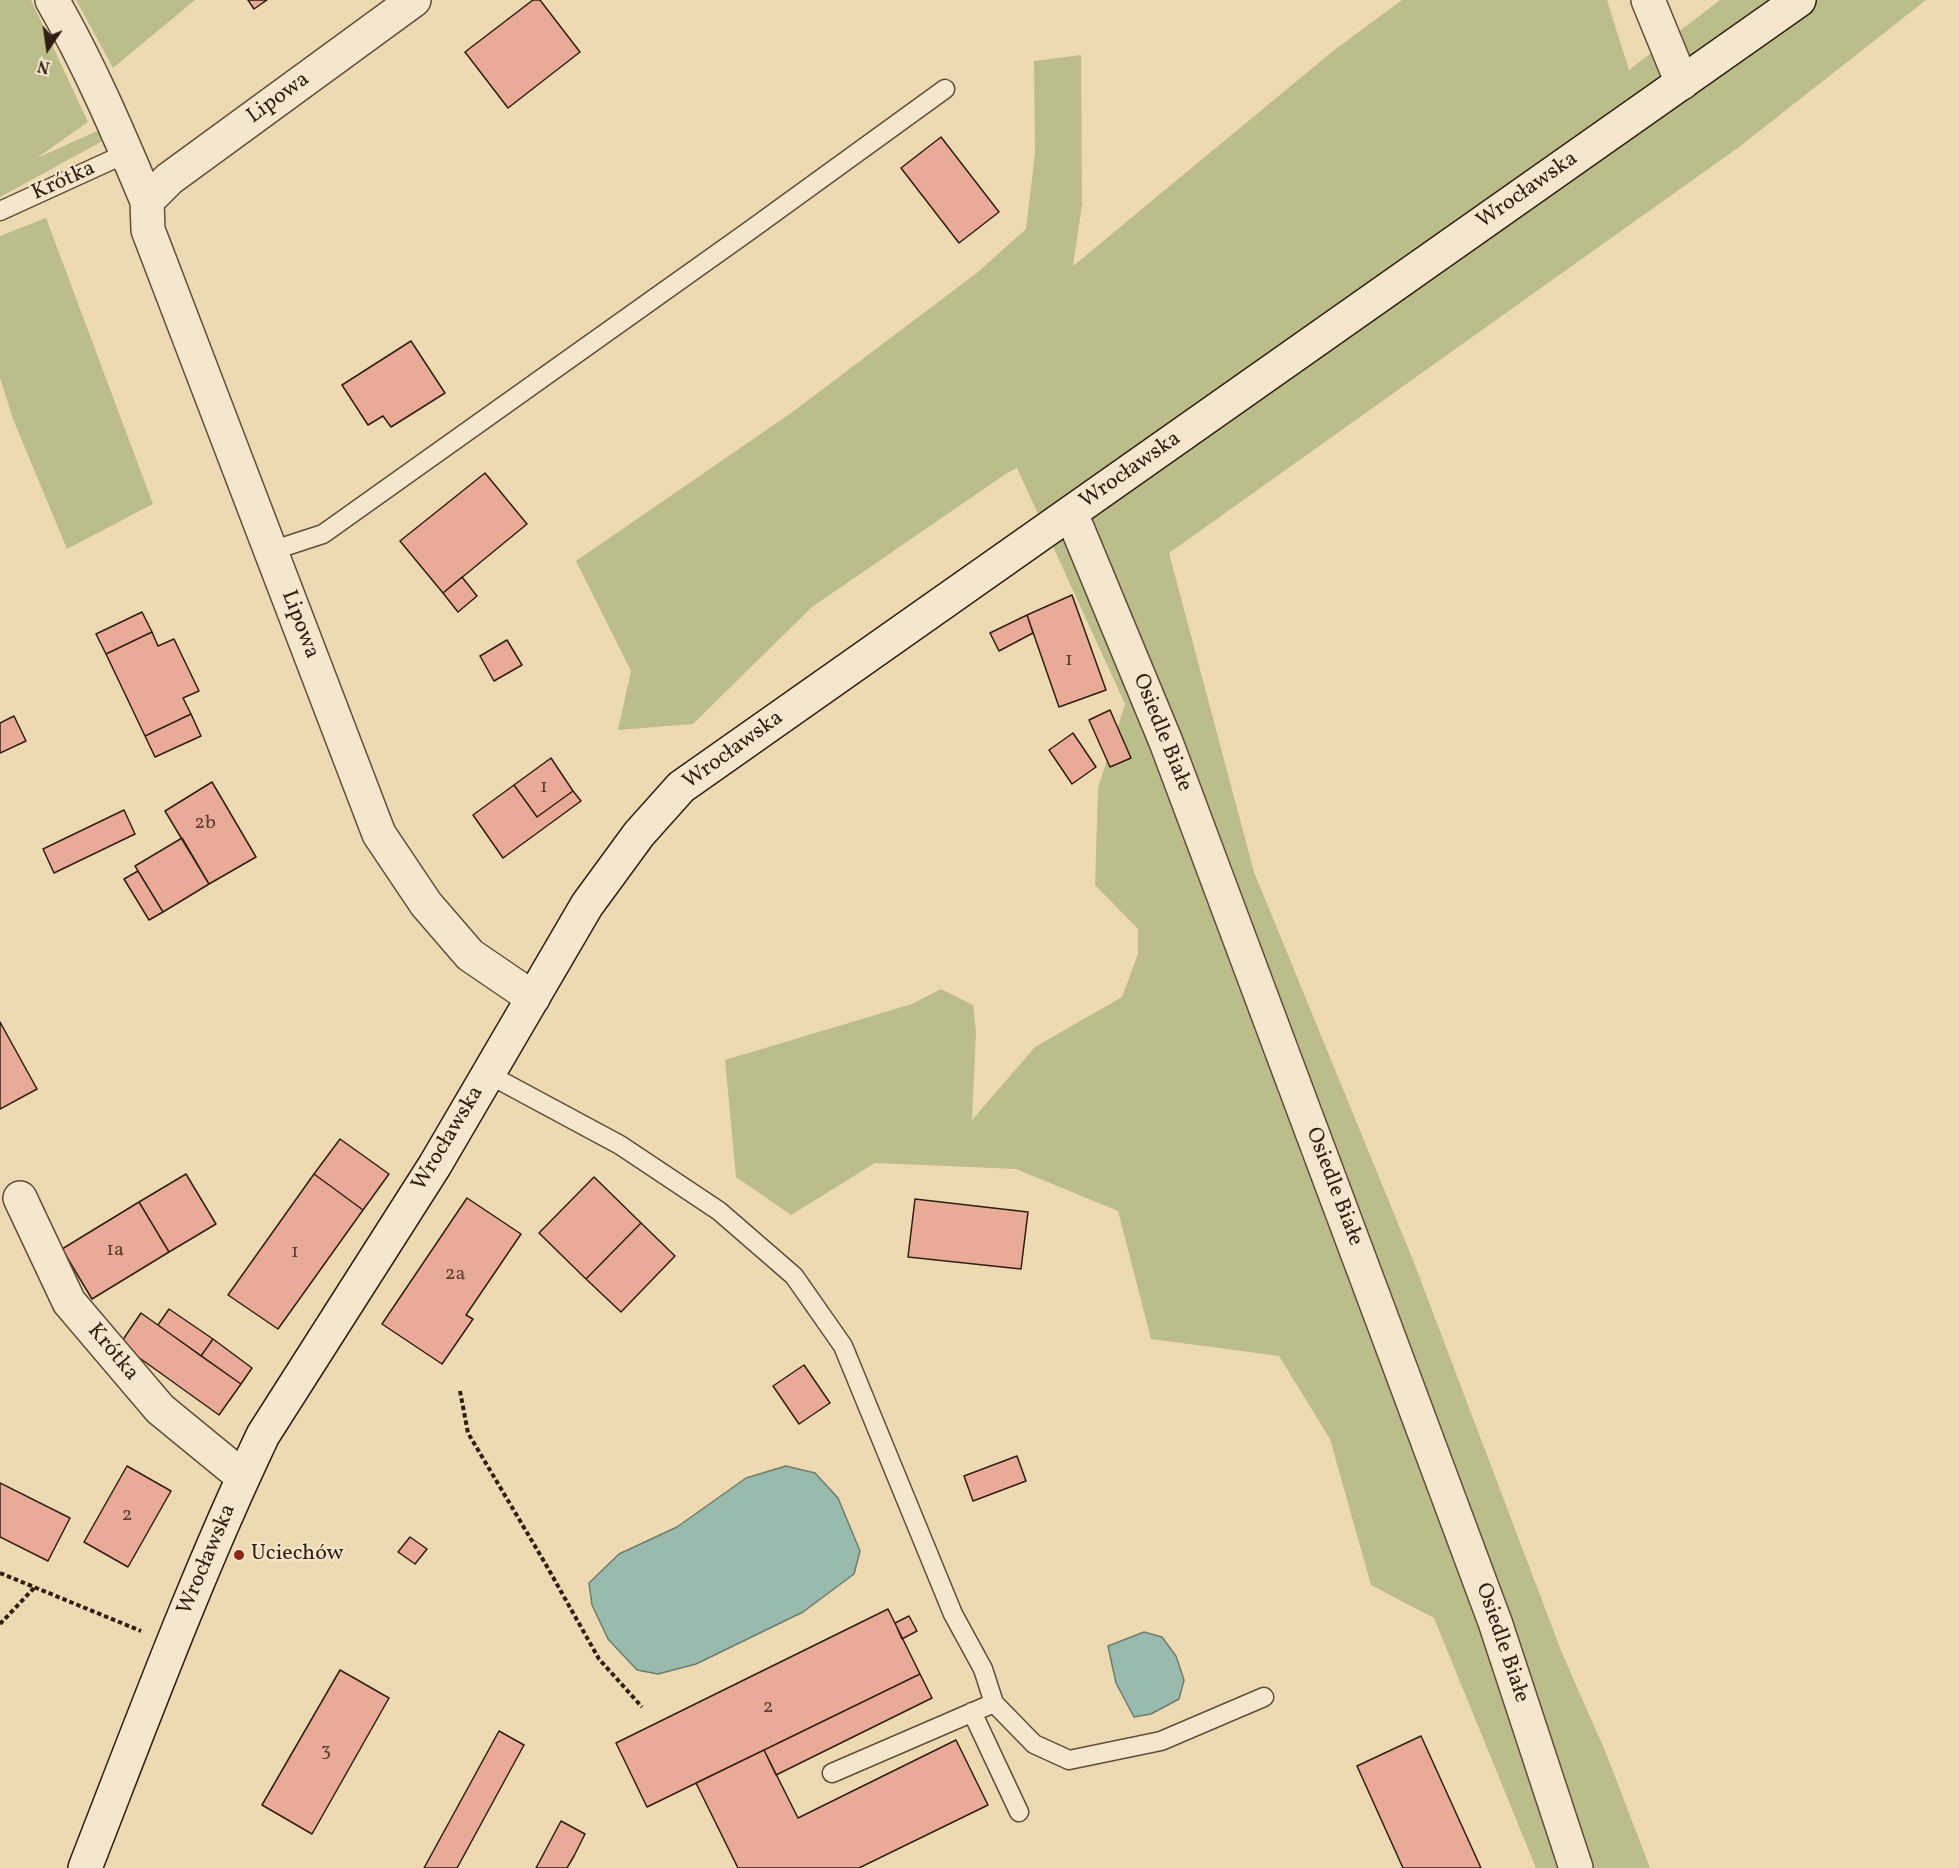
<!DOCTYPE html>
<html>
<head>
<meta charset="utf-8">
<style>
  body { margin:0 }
  #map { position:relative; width:1959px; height:1868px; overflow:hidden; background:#eedab2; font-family:Vollkorn,serif }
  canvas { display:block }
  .north { position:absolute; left:18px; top:18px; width:60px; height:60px; -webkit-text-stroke:4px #f4e7cd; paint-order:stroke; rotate:193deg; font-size:16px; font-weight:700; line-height:24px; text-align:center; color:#301e12 }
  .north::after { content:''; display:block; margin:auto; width:21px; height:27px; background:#301e12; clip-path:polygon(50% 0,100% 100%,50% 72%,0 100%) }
</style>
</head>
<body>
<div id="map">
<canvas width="1959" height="1868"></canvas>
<div class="north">N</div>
</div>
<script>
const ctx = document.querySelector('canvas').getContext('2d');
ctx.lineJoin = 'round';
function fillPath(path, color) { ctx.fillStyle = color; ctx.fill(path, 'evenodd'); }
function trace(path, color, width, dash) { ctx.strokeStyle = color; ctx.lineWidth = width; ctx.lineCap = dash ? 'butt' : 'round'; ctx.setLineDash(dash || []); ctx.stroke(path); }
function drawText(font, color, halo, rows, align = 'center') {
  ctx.font = font + ' Vollkorn,serif'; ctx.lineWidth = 4.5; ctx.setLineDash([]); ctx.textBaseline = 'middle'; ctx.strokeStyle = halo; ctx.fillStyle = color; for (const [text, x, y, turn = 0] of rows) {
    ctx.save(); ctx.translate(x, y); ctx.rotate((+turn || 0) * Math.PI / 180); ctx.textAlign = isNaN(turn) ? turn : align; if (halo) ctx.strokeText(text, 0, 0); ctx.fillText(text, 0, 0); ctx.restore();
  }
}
fillPath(new Path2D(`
  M0,0H31L88,122L37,158L117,122L121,131L0,197Z
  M76,0H195L113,68Z
  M1402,0H1607L1629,70L1720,0H1926L1739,147L1169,553L1254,872L1413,1260L1562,1653L1606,1753L1650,1868H1536L1434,1618L1371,1585L1330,1439L1279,1356L1151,1339L1118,1211L1016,1169L875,1163L791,1215L736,1177L725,1060L912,1004L941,989L973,1005L976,1032L972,1120L1035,1047L1122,997L1138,954V929L1095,885L1098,788L1125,704L1017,468L1007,473L812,607L693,724L618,730L631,671L576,561L791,413L978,272L1026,229L1035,153L1034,61L1081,55L1082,205L1073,266L1333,51Z
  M46,218L153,504L67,549L13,419L0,378V236Z`), '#bbbe8a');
const water = new Path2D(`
  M786,1466L815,1473L838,1498L860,1551L854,1574L803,1612L696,1664L658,1674L637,1670L608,1639L592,1605L589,1583L619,1554L677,1527L746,1478Z
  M1144,1632L1162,1637L1176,1656L1184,1680L1179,1699L1151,1714L1134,1717L1116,1683L1108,1646Z`);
fillPath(water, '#99bbad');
trace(water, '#6f7c6f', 1.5);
const building = new Path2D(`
  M248,0H267L254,9Z
  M533,0H540L580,52L508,108L465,52Z
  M941,137L999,212L959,243L901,168Z
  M411,341L445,393L391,427L383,416L368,425L342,385Z
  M485,473L527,524L443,593L400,541Z
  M462,577L477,596L458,612L443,593Z
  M1072,595L1106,690L1059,707L1027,615Z
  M142,612L152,632L106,654L96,634Z
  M1027,615L1033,633L999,651L990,633Z
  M152,632L158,646L174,639L199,691L183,698L191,714L145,736L106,654Z
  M507,640L522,665L494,681L480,656Z
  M1110,710L1131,758L1110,767L1089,720Z
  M191,714L201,736L155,757L145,736Z
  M14,716L26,741L0,753V723Z
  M1073,733L1096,767L1072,784L1049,750Z
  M551,758L573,791L537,817L514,785Z
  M212,782L256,857L209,884L165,811Z
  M514,785L537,817L573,791L581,801L503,858L473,815Z
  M124,810L135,834L54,873L43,849Z
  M182,838L209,884L163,912L135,866Z
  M138,871L163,912L149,920L124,879Z
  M0,1022L37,1089L0,1109Z
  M340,1139L389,1174L363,1210L314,1174Z
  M186,1174L216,1224L169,1252L139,1202Z
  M314,1174L363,1210L278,1329L228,1295Z
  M594,1177L641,1223L586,1279L539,1233Z
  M467,1198L521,1234L466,1315L473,1319L442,1364L382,1324Z
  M915,1199L1028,1212L1021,1269L908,1257Z
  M139,1202L169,1252L92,1299L62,1249Z
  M641,1223L675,1256L621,1312L586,1279Z
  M169,1309L213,1339L201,1356L158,1325Z
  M141,1313L241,1384L219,1415L120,1344Z
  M213,1339L252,1368L241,1384L201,1356Z
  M804,1365L830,1403L799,1424L773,1386Z
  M1017,1456L1026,1481L973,1501L964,1476Z
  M127,1466L171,1491L128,1567L84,1542Z
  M0,1483L70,1518L48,1561L0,1537Z
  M410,1537L427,1549L415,1564L398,1552Z
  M888,1609L920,1674L647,1807L616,1743Z
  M909,1616L917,1631L902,1639L895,1623Z
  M340,1670L389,1698L312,1834L262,1805Z
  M920,1674L932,1698L776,1775L764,1750Z
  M499,1731L524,1745L457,1868H424Z
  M1421,1736L1481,1868H1403L1357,1766Z
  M956,1740L988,1805L859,1868H738L696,1783L764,1750L798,1818Z
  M561,1821L585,1834L574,1856L567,1868H536Z`);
fillPath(building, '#e9aa97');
trace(building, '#301e12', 1.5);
const lane = new Path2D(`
  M0,211L127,153
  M271,551L323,534L749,231L945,89
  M488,1074L620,1145L719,1211L794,1276L843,1346L953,1614L983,1669L994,1703L832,1773
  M994,1703L1034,1744L1069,1760L1161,1741L1264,1697
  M972,1712L1019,1812`);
const street = new Path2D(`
  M52,0C89,64 118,132 147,201
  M414,0L169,179L147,201L148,230L379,834L426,904L470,955L533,998
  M1648,0L1682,83
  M1071,513L1166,742L1382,1319L1495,1622L1576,1868
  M20,1198L69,1302L160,1409L243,1477`);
const secondary = new Path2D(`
  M85,1868C142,1722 196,1576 263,1435L435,1165L587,905L639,834L681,787L1799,0`);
trace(lane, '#604d3a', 21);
trace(street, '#604d3a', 36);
trace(secondary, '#301e12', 36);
trace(new Path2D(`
  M460,1391L468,1433L545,1563L599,1659L642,1707
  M0,1573L141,1631
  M0,1624L34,1588`), '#301e12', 4, [4.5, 3]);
trace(lane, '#f4e7cd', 18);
trace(street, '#f4e7cd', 33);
trace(secondary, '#f4e7cd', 33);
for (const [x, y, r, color] of [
  [239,1555,6,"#8f2418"]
]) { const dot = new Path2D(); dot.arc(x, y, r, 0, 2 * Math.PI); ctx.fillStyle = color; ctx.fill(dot); trace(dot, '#f4e7cd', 2); }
drawText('20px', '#5e4133', null, [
  ["1",1069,661],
  ["1",544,788],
  ["2b",205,824],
  ["1a",115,1251],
  ["1",295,1253],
  ["2a",455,1275],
  ["2",127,1516],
  ["2",768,1708],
  ["3",326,1752]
]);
drawText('22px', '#301e12', '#f4e7cd', [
  ["Lipowa",279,99,-36],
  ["Krótka",64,182,-24],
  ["Wrocławska",1528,191,-35],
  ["Wrocławska",1131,471,-35],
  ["Lipowa",299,625,69],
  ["Osiedle Białe",1161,733,68],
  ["Wrocławska",734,751,-36],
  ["Wrocławska",449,1139,-59],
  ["Osiedle Białe",1333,1187,69],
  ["Krótka",112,1353,50],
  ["Wrocławska",208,1560,-67],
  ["Osiedle Białe",1501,1643,71]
]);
drawText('22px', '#301e12', '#f4e7cd', [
  ["Uciechów",251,1555]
], 'left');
</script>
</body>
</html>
